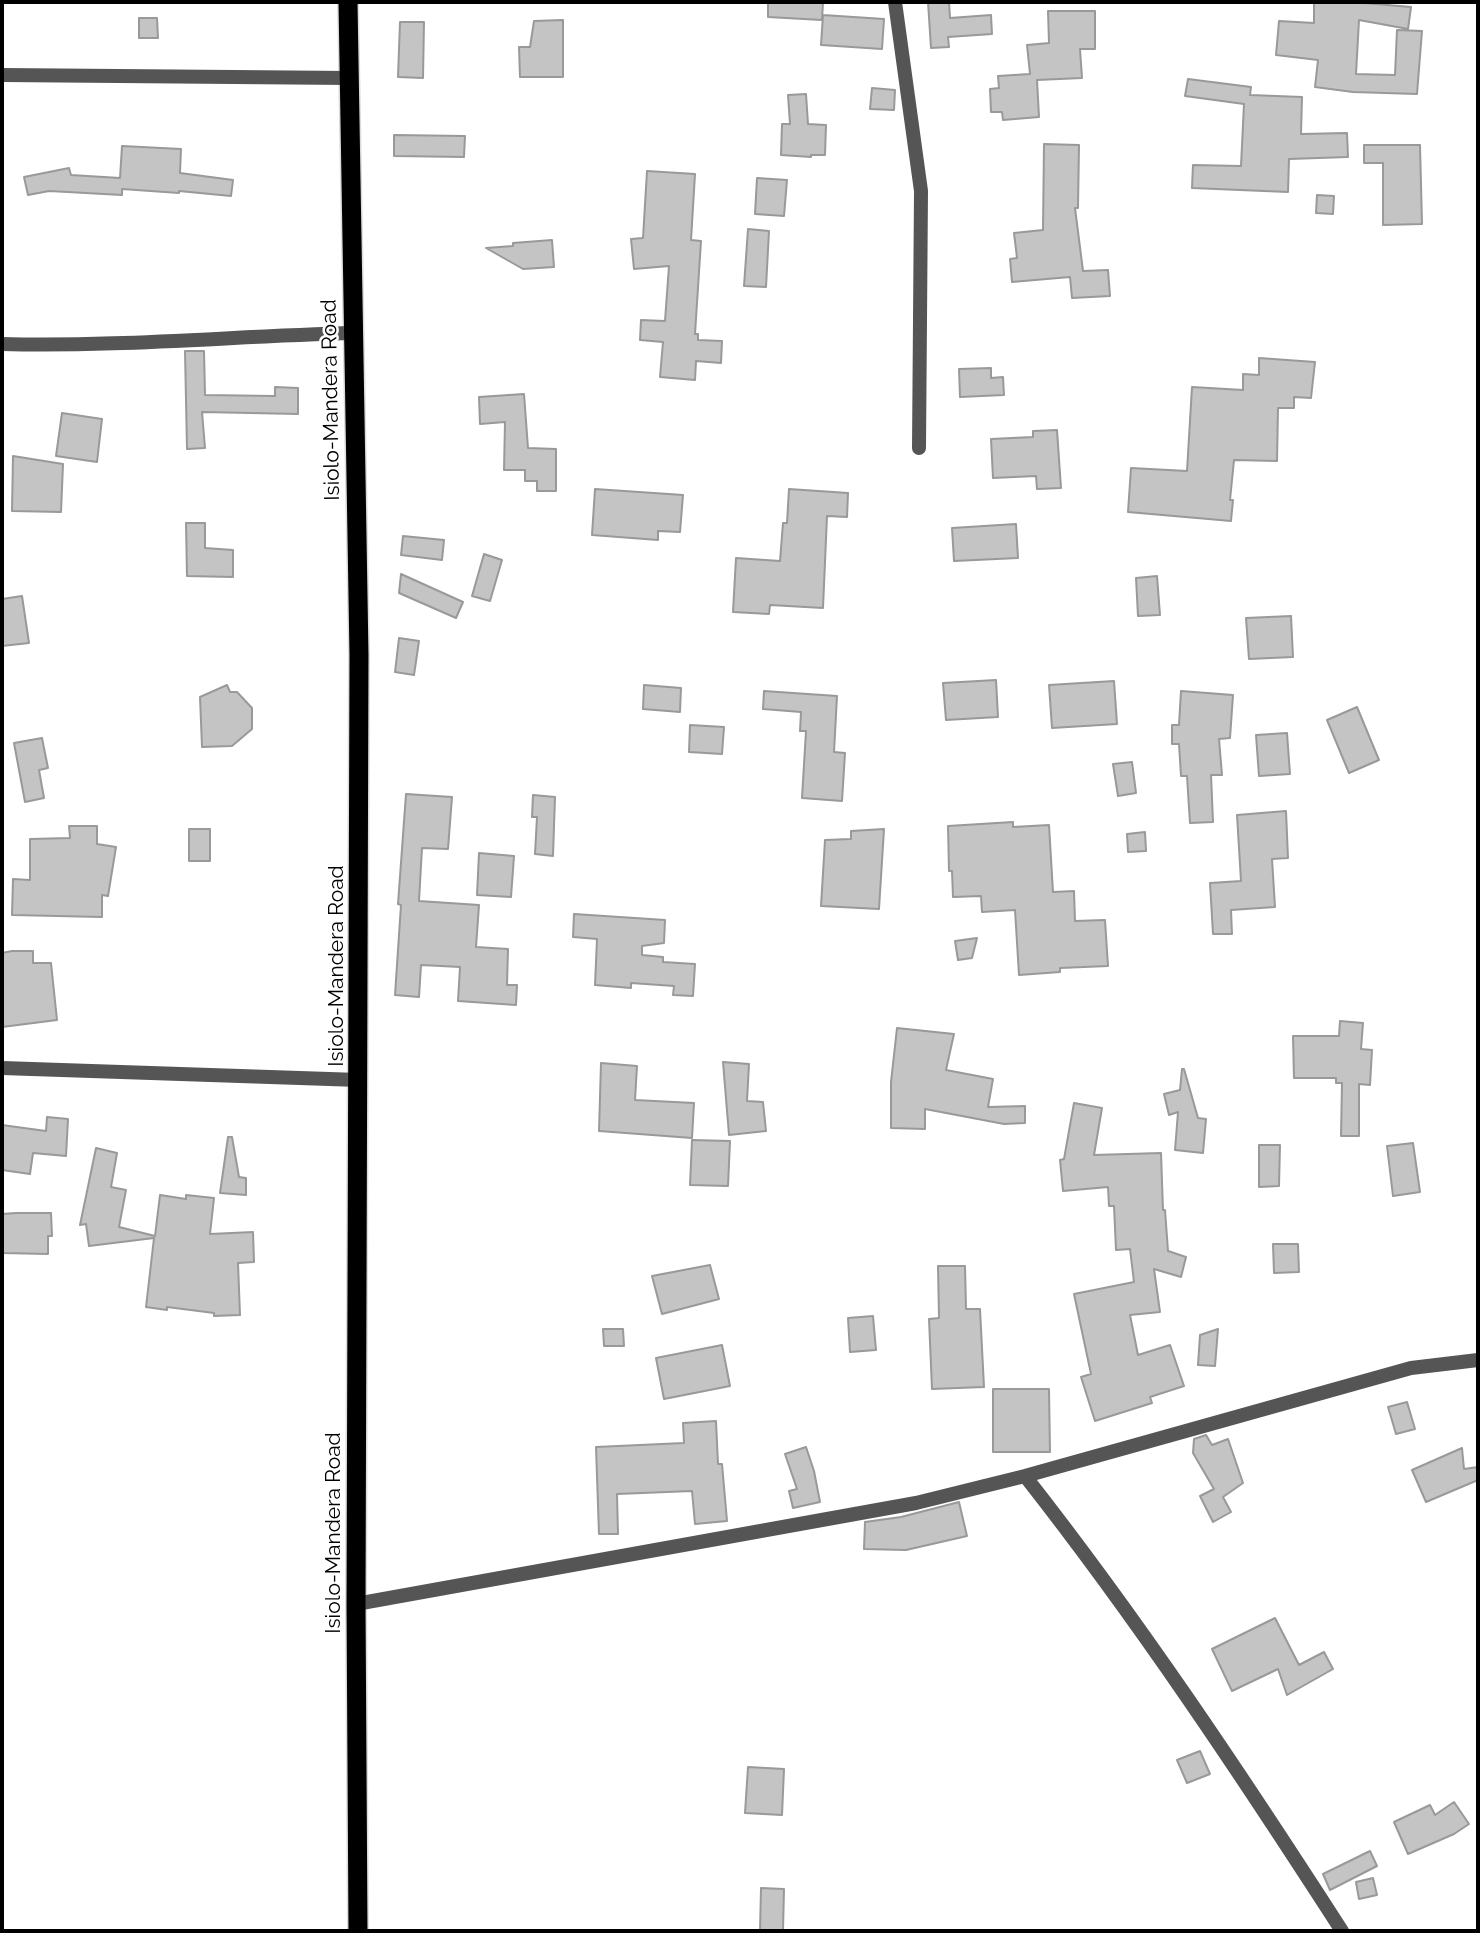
<!DOCTYPE html>
<html>
<head>
<meta charset="utf-8">
<style>
  body { margin:0 }
  #map { position:relative; width:1480px; height:1933px; overflow:hidden; background:#fff; font-family:Raleway,sans-serif }
  canvas { display:block }
  .frame { position:absolute; inset:0; border:4px solid #000; pointer-events:none }
</style>
</head>
<body>
<div id="map">
<canvas width="1480" height="1933"></canvas>
<div class="frame"></div>
</div>
<script>
const ctx = document.querySelector('canvas').getContext('2d');
ctx.lineJoin = 'round';
function fillPath(path, color) { ctx.fillStyle = color; ctx.fill(path, 'evenodd'); }
function trace(path, color, width, dash) { ctx.strokeStyle = color; ctx.lineWidth = width; ctx.lineCap = dash ? 'butt' : 'round'; ctx.setLineDash(dash || []); ctx.stroke(path); }
function drawText(font, color, halo, rows, align = 'center') {
  ctx.font = font + ' Raleway,sans-serif'; ctx.lineWidth = 5; ctx.setLineDash([]); ctx.textBaseline = 'middle'; ctx.strokeStyle = halo; ctx.fillStyle = color; for (const [text, x, y, turn = 0] of rows) {
    ctx.save(); ctx.translate(x, y); ctx.rotate((+turn || 0) * Math.PI / 180); ctx.textAlign = isNaN(turn) ? turn : align; if (halo) ctx.strokeText(text, 0, 0); ctx.fillText(text, 0, 0); ctx.restore();
  }
}
const building = new Path2D(`
  M768,2H823L822,20L768,17Z
  M928,2H949L950,18L991,15L992,34L948,37L949,47L931,48Z
  M1314,2H1352L1411,7L1408,29L1359,20L1356,74L1395,75L1397,30L1422,31L1417,94L1353,92L1315,87L1318,60L1276,55L1279,21L1314,23Z
  M1048,11H1095V49H1080L1082,78L1037,80L1039,117L1003,120L1002,112H991L990,89L999,88L998,76L1030,74L1027,45L1049,43Z
  M823,15L884,19L882,49L821,45Z
  M139,18H157L158,38H139Z
  M563,20V77H520L519,47H530L534,21Z
  M400,22H424L423,78L398,77Z
  M1188,79L1251,87L1250,95L1302,97L1301,134L1347,133L1348,157L1289,159L1288,192L1192,188L1193,165L1241,166L1244,104L1185,96Z
  M872,88L895,90L894,110L870,109Z
  M806,94L808,124L826,125L825,155H811V157L781,155L782,124H790L788,95Z
  M394,135L465,136L464,157L394,156Z
  M1044,144L1079,145L1078,208H1075L1083,271L1108,270L1110,296L1072,298L1070,277L1012,282L1010,259L1017,258L1014,233L1043,230Z
  M1364,145H1420L1422,224L1383,225V163H1364Z
  M122,146L181,149L180,173L233,180L231,196L179,191V193L122,189V195L49,191L28,195L24,177L69,168L71,175L120,178Z
  M647,171L695,174L691,240L701,241L695,334H698V340L722,341L721,363L696,361L695,380L660,377L663,342L640,340L641,320L665,321L669,266L634,269L631,239L643,238Z
  M757,178L787,180L784,216L755,214Z
  M1317,195L1334,196L1333,214L1316,213Z
  M748,229L769,231L766,287L744,286Z
  M552,240L554,267L523,269L486,248L513,246V243Z
  M185,351H204L205,395L275,396V387L298,388V414L202,412L205,448L187,449Z
  M1259,358L1315,362L1311,398L1294,397V408H1278L1277,461L1234,460L1230,500H1233L1231,521L1128,512L1131,468L1187,471L1192,387L1243,390V374L1259,375Z
  M991,368V378L1003,377L1004,395L960,397L959,369Z
  M524,394L528,448L556,449V491H537V481H525V470H504L505,422L480,424L479,397Z
  M62,413L102,419L97,462L56,456Z
  M1057,430L1061,488L1037,489L1036,476L993,478L991,439L1033,437V431Z
  M13,456L63,464L61,512L12,511Z
  M595,489L683,495L680,532L658,531V540L592,535Z
  M789,489L848,493L847,517L827,516L823,608L770,605L769,614L733,612L736,558L780,561L783,523H787Z
  M186,523H205V548L233,550V577L187,576Z
  M1016,524L1018,558L954,561L952,528Z
  M403,536L444,540L442,560L401,555Z
  M484,554L502,560L490,601L472,596Z
  M401,574L463,602L456,618L399,593Z
  M1157,576L1160,615L1138,616L1136,578Z
  M22,596L29,643L2,646V599Z
  M1291,616L1293,657L1249,659L1246,618Z
  M399,638L419,641L414,675L395,672Z
  M996,680L998,717L946,720L943,683Z
  M1114,681L1117,724L1052,728L1049,685Z
  M227,685L230,692H237L252,708V729L232,746L202,747L200,697Z
  M644,685L681,688L680,712L643,709Z
  M764,691L837,696L834,752L845,753L842,801L802,798L806,731H800L801,712L763,709Z
  M1181,691L1233,695L1230,738L1219,739L1222,775H1211L1213,822L1190,823L1187,776H1181L1179,744H1172V725H1179Z
  M1357,707L1379,760L1349,773L1327,720Z
  M690,725L724,727L722,754L689,752Z
  M1287,733L1290,774L1259,776L1256,735Z
  M42,738L48,768L39,770L44,798L25,802L14,743Z
  M1132,762L1136,793L1118,796L1113,764Z
  M406,794L452,797L448,849L422,848L419,901L479,905L476,947L508,949L507,985H517L516,1005L458,1001L460,967L421,965L419,997L395,995L401,905L398,904Z
  M533,795L555,797L553,856L535,854L537,817H532Z
  M1286,811L1288,858L1272,859L1275,907L1231,910L1232,934H1213L1210,883L1241,881L1237,815Z
  M1013,822V827L1049,825L1053,892L1074,891L1075,921L1105,920L1108,966L1060,968V972L1019,975L1015,910L982,912L981,896L953,897L952,871H949L948,826Z
  M69,826H97V844L116,847L108,896L102,895V917L12,915L13,879L30,880V839L70,838Z
  M189,829H210V861H189Z
  M884,829L879,909L821,906L825,840L851,839V831Z
  M1145,832L1146,851L1128,852L1127,834Z
  M479,853L514,856L511,897L477,895Z
  M574,914L665,920L664,943L642,946V955L663,957V962L695,964L693,996L673,995L674,986L631,983V988L595,985L597,939L573,937Z
  M977,938L972,958L958,960L955,941Z
  M12,951H33V963H51L57,1020L2,1027V953Z
  M1340,1021L1363,1023L1361,1049L1372,1050L1370,1085L1359,1084V1136H1341L1342,1083H1336V1078H1294L1293,1036H1339Z
  M897,1028L954,1034L946,1070L993,1079L988,1107L1025,1106V1123L1004,1124L925,1109V1129L891,1128V1082Z
  M723,1062L749,1064L747,1101L763,1102L766,1131L729,1135Z
  M601,1063L637,1066L635,1100L694,1103L692,1138L599,1131Z
  M1182,1069H1184L1198,1118L1206,1119L1203,1153L1175,1150L1178,1112L1169,1115L1164,1094L1180,1090Z
  M1074,1103L1102,1108L1094,1155L1161,1153L1163,1210H1165L1168,1251L1186,1257L1181,1277L1154,1269L1160,1312L1130,1315L1138,1355L1170,1345L1184,1386L1150,1397L1152,1403L1095,1421L1081,1377L1091,1374L1074,1294L1134,1282L1130,1249L1116,1250L1114,1206H1109L1108,1187L1063,1191L1060,1160L1064,1159Z
  M47,1117L68,1119L66,1156L33,1153L30,1174L2,1170V1125L46,1131Z
  M228,1137H232L239,1177L246,1178V1195L220,1193Z
  M692,1140L730,1141L728,1186L690,1185Z
  M1413,1143L1420,1192L1393,1196L1387,1146Z
  M1259,1145H1280L1279,1186L1259,1187Z
  M96,1148L117,1153L111,1187L126,1190L119,1227L155,1236L160,1195L186,1199V1195L214,1198L210,1234L253,1232L254,1262L238,1263L240,1315L214,1316V1313L167,1307V1310L146,1307L154,1238L89,1246L86,1224L80,1225Z
  M16,1213H51L52,1236H48V1254L2,1253V1214Z
  M1273,1244H1298L1299,1272L1274,1273Z
  M710,1265L719,1299L662,1314L652,1276Z
  M938,1266H965L966,1309H980L984,1387L932,1389L929,1319L939,1318Z
  M873,1316L876,1350L850,1352L848,1318Z
  M603,1329H623L624,1346H604Z
  M1218,1329L1215,1366L1198,1365L1200,1335Z
  M722,1345L730,1386L664,1399L656,1358Z
  M993,1389H1049L1050,1452H993Z
  M1407,1402L1415,1429L1396,1434L1388,1407Z
  M716,1421L718,1464H722L727,1521L695,1524L692,1491L617,1494L618,1534H599L596,1447L684,1443L683,1423Z
  M1206,1435L1212,1445L1228,1439L1243,1483L1223,1497L1231,1512L1213,1522L1200,1496L1214,1489L1193,1453L1194,1439Z
  M806,1447L814,1471L820,1502L793,1508L789,1491L797,1489L785,1454Z
  M1462,1448L1464,1469L1478,1467V1480L1426,1502L1412,1470Z
  M959,1502L967,1536L906,1550L864,1549L865,1522L901,1517Z
  M1275,1618L1299,1665L1324,1652L1333,1669L1287,1695L1278,1669L1232,1691L1212,1649Z
  M1200,1751L1210,1774L1187,1783L1177,1760Z
  M748,1767L784,1769L782,1815L745,1813Z
  M1454,1802L1469,1824L1454,1834L1408,1854L1394,1822L1430,1805L1435,1815Z
  M1370,1851L1377,1866L1330,1890L1323,1874Z
  M1373,1878L1377,1895L1359,1899L1356,1882Z
  M761,1888L784,1889L783,1931H760Z`);
fillPath(building, '#c4c4c4');
trace(building, '#999', 2);
const trunk = new Path2D(`
  M348,2L359,655L356,1604L358,1931`);
trace(trunk, '#dbdbdb', 22);
trace(new Path2D(`
  M895,2L921,191L919,448
  M2,75L349,78
  M2,344C119,347 236,336 353,333
  M2,1068L359,1080
  M1025,1476C1139,1621 1242,1776 1342,1931
  M356,1604L916,1503L1025,1476L1411,1368L1478,1360`), '#555', 14);
trace(trunk, '#000', 19);
drawText('21px', '#000', '#fff', [
  ["Isiolo-Mandera Road",331,400,-91],
  ["Isiolo-Mandera Road",337,966,-90],
  ["Isiolo-Mandera Road",334,1533,-90]
]);
</script>
</body>
</html>
